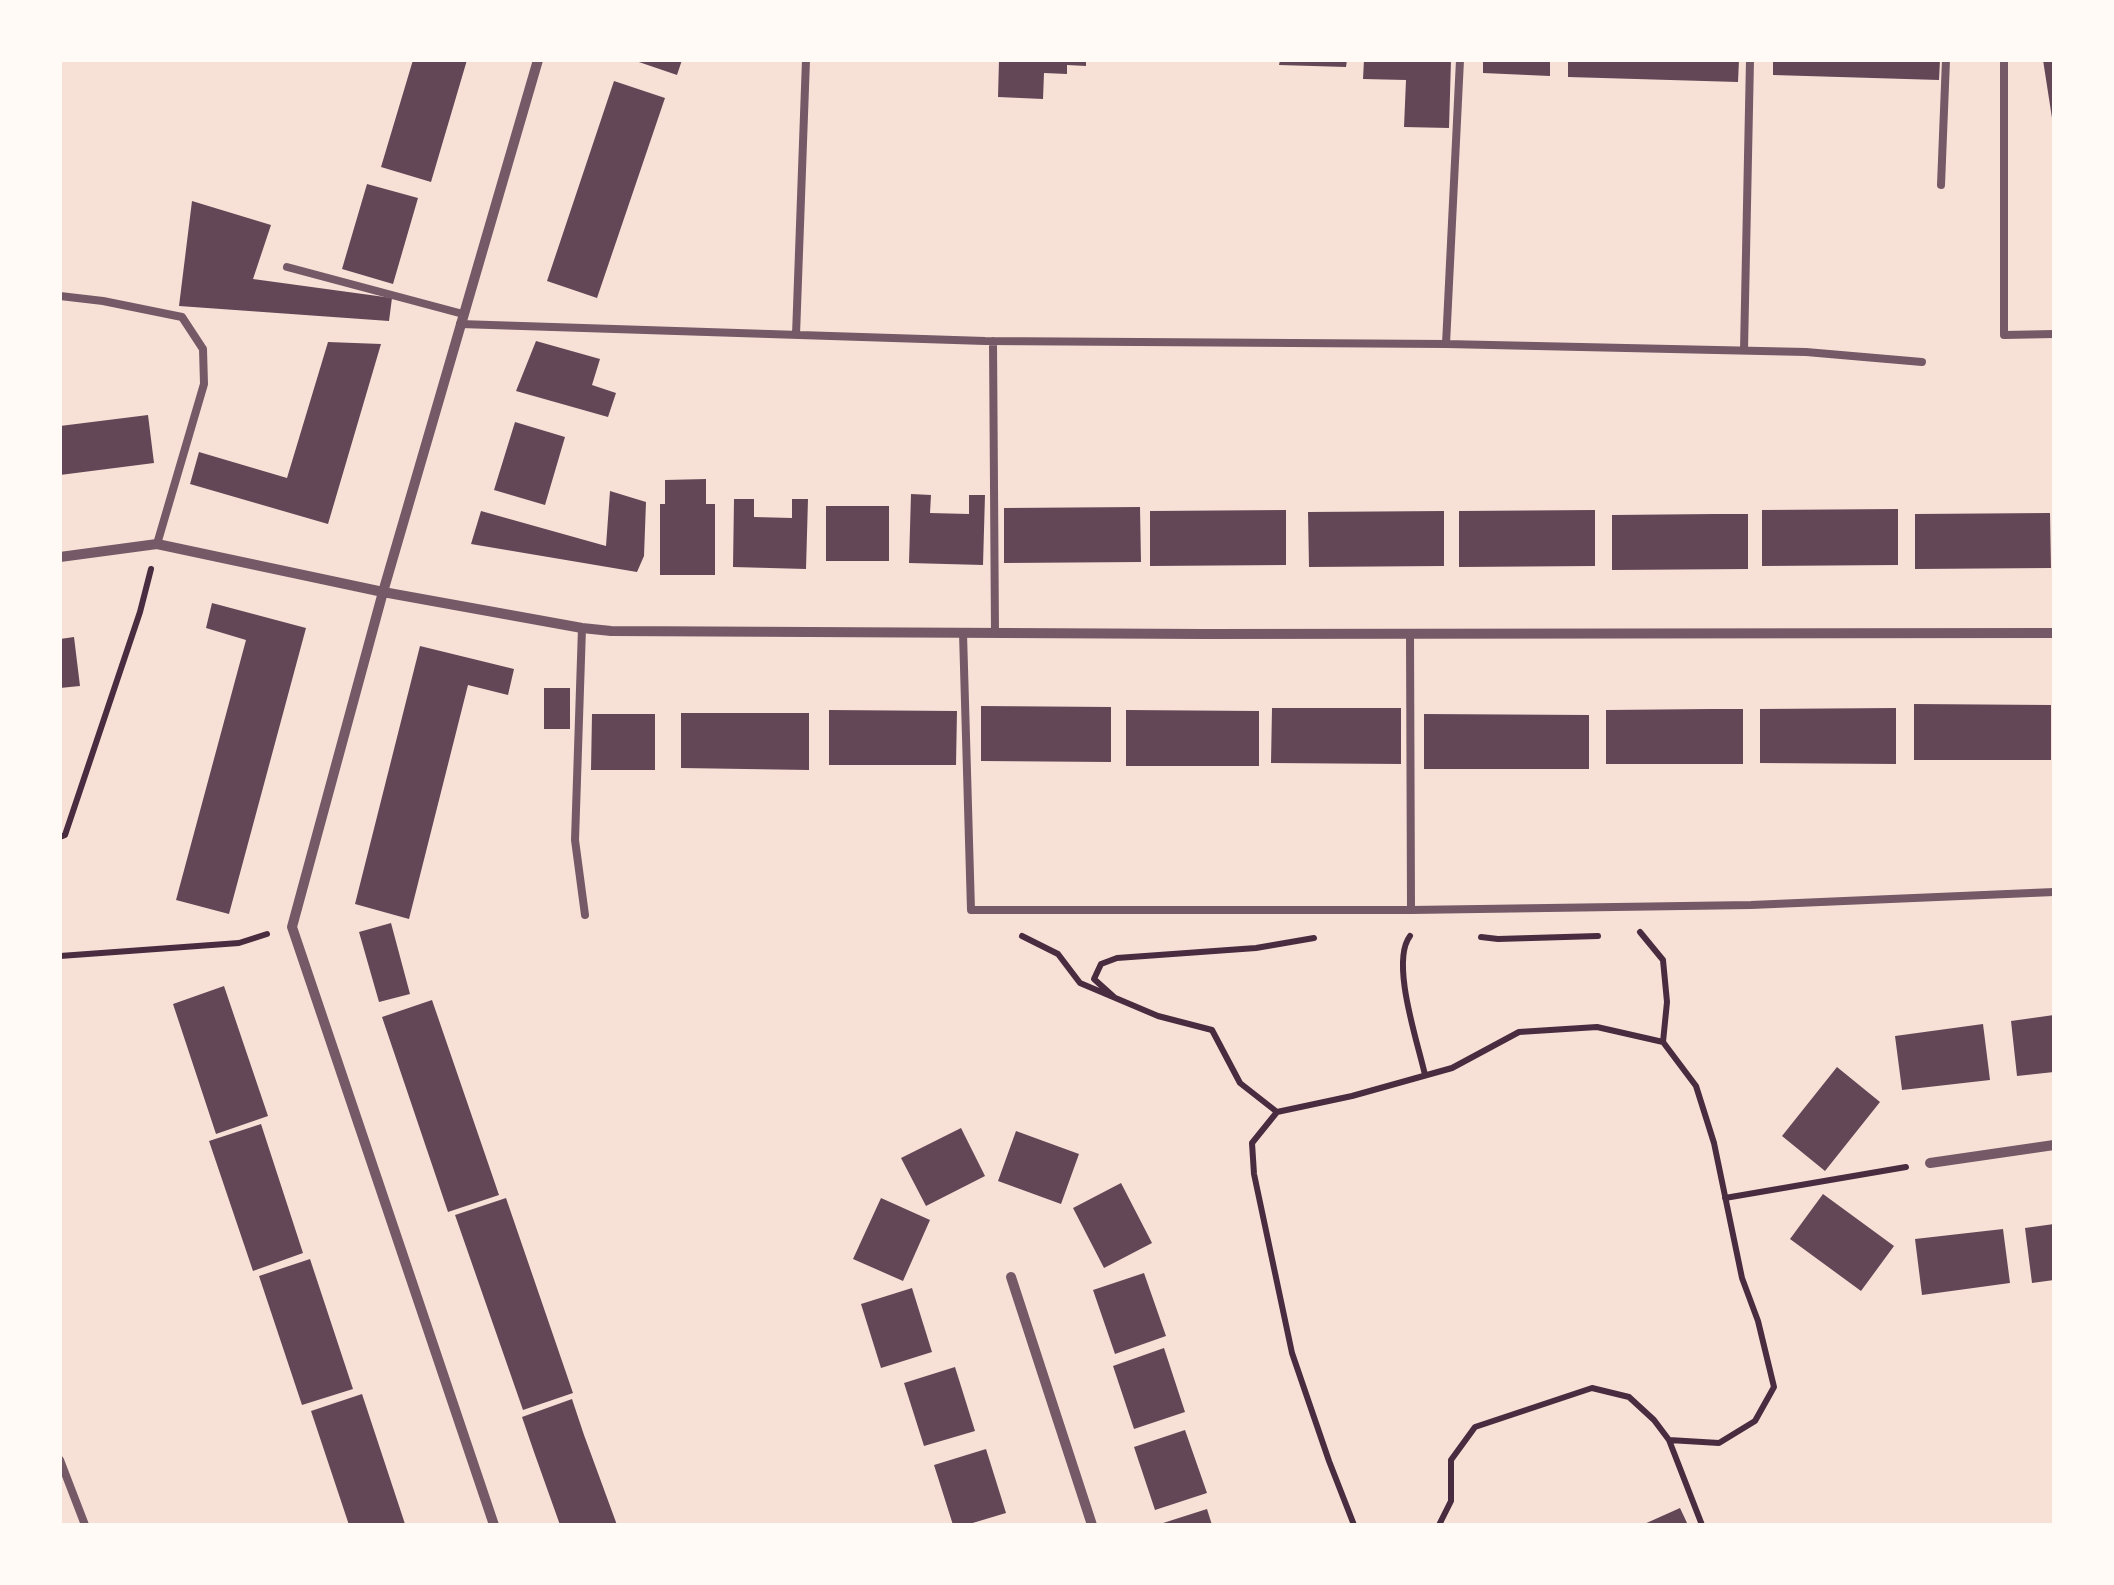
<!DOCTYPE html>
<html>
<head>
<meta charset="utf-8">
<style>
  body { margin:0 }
  #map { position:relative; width:2114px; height:1585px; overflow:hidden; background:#f7e1d7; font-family:"IBM Plex Sans",sans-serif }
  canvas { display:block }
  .frame { position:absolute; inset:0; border:62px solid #fffaf5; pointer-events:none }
</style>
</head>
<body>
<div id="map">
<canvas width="2114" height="1585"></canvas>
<div class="frame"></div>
</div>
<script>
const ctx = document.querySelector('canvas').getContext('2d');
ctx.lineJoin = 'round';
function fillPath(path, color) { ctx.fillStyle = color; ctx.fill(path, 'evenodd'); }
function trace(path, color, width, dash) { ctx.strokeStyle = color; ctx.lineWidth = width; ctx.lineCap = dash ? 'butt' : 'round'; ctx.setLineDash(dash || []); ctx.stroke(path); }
fillPath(new Path2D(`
  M413,60H467L431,182L381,167Z
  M633,60H682L677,75Z
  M999,60H1086V66L1067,65V74L1044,73L1043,99L998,97Z
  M1280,60H1347L1346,67L1279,65Z
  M1364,60H1451L1449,128L1404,127L1406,80L1363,79Z
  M1483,60H1550V76L1483,73Z
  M1568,60H1739L1738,82L1568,77Z
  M1773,60H1940L1939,80L1773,75Z
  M2043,60H2054V118H2052Z
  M614,81L665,98L597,298L547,281Z
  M367,184L418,198L393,284L342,269Z
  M192,201L271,225L253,279L392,298L389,321L179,306Z
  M536,341L600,359L592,385L616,393L608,417L516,391Z
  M328,342L381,344L328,524L190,484L199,452L287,478Z
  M148,415L154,463L60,475V426Z
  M515,422L565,437L545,505L494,490Z
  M706,479V504H715V575H660V504H665V480Z
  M610,491L646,502L644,556L637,572L471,544L481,511L606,546Z
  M911,494L931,495L930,513L969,514V495H985L983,565L909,563Z
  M734,499H754V517L792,518V499H808L806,569L733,567Z
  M826,506H889V561H826Z
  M1140,507L1141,562L1004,563V508Z
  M1898,509V565L1762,566V510Z
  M1286,510V565L1150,566V511Z
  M1595,510V566L1459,567V511Z
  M1444,511V566L1309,567L1308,512Z
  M2050,513L2051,568L1915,569V514Z
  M1715,514H1748V569L1612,570V515Z
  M212,603L306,628L229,914L176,900L246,640L206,628Z
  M74,637L80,686L60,688V639Z
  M420,646L514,669L508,695L468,685L409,919L355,904Z
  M544,688H570V729H544Z
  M1914,704L2051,705V760H1914Z
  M981,706L1111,707V762L981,761Z
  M1272,708H1401V764L1271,763Z
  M1896,708V764L1760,763V709Z
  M1711,709H1743V764H1606V710Z
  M829,710L957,711L956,765H829Z
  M1126,710L1259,711V766H1126Z
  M681,713H809V770L681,768Z
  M592,714H655V770H591Z
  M1424,714L1589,715V769H1424Z
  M391,923L410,994L379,1002L359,932Z
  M224,986L268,1116L216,1134L173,1004Z
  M432,1000L499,1195L448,1212L382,1017Z
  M2054,1015V1072L2017,1076L2011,1021Z
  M1983,1024L1990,1080L1902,1090L1895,1036Z
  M1837,1067L1880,1102L1825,1171L1782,1136Z
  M261,1124L303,1253L253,1271L209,1141Z
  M961,1128L985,1176L926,1206L901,1158Z
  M1016,1131L1079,1154L1061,1204L998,1181Z
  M1121,1183L1152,1243L1104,1268L1073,1208Z
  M1823,1194L1894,1246L1861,1291L1790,1239Z
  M506,1198L573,1393L523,1410L455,1215Z
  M881,1198L930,1220L903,1281L853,1259Z
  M2054,1224V1280L2032,1283L2025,1228Z
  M2003,1229L2010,1283L1922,1295L1915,1239Z
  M310,1259L353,1389L302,1405L259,1276Z
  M1144,1273L1166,1336L1115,1354L1093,1290Z
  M912,1288L932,1352L881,1368L861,1304Z
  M1164,1348L1185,1412L1134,1429L1113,1366Z
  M955,1367L975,1431L924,1446L904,1383Z
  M362,1394L405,1524L403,1525H349L311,1411Z
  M572,1399L584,1435L617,1525H560L534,1452L522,1417Z
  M1185,1430L1207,1493L1155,1510L1134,1447Z
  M986,1449L1006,1513L966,1525H953L934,1465Z
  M1680,1508L1688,1525H1642Z
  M1207,1509L1212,1525H1160V1524Z`), '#644757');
trace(new Path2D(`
  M60,837L65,835L140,612L151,569
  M1640,932L1663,960L1667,1002L1663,1042
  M1022,936L1058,954L1080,983L1158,1016L1212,1030L1240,1083L1277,1112
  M1410,936C1390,962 1418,1043 1425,1075
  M1481,937L1498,939L1598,936
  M60,956L239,943L267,934
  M1114,997L1094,979L1101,964L1117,958L1256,948L1314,938
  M1725,1198L1906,1167
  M1669,1440L1702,1525
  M1354,1525L1329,1461L1292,1353L1254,1174L1252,1143L1277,1112L1352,1096L1452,1068L1519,1032L1597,1027L1663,1042L1696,1086L1714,1143L1742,1278L1758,1321L1774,1387L1755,1421L1719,1443L1669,1440L1654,1420L1629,1397L1592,1388L1475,1427L1451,1460V1501L1439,1525`), '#4a2c40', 6);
trace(new Path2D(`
  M2004,60V335L2054,334
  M1941,185L1946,60
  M287,267L463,314
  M60,296L103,301L182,317L203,349L204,384L157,544
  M460,324L985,341L1446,344L1806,352L1922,362
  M796,335L806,60
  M993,341L995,633
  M1446,344L1460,60
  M1744,350L1750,60
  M582,628L575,840L585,915
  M963,633L971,910H1411
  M1410,634L1411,910L1751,905L2054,892
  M60,1460L85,1525`), '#755966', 8);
trace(new Path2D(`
  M60,557L157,544L383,592L582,628L611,631L1204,634L2054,633
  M1930,1163L2054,1145
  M1011,1277L1092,1525
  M494,1525L292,927L383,592L538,60`), '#755966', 10);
</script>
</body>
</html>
